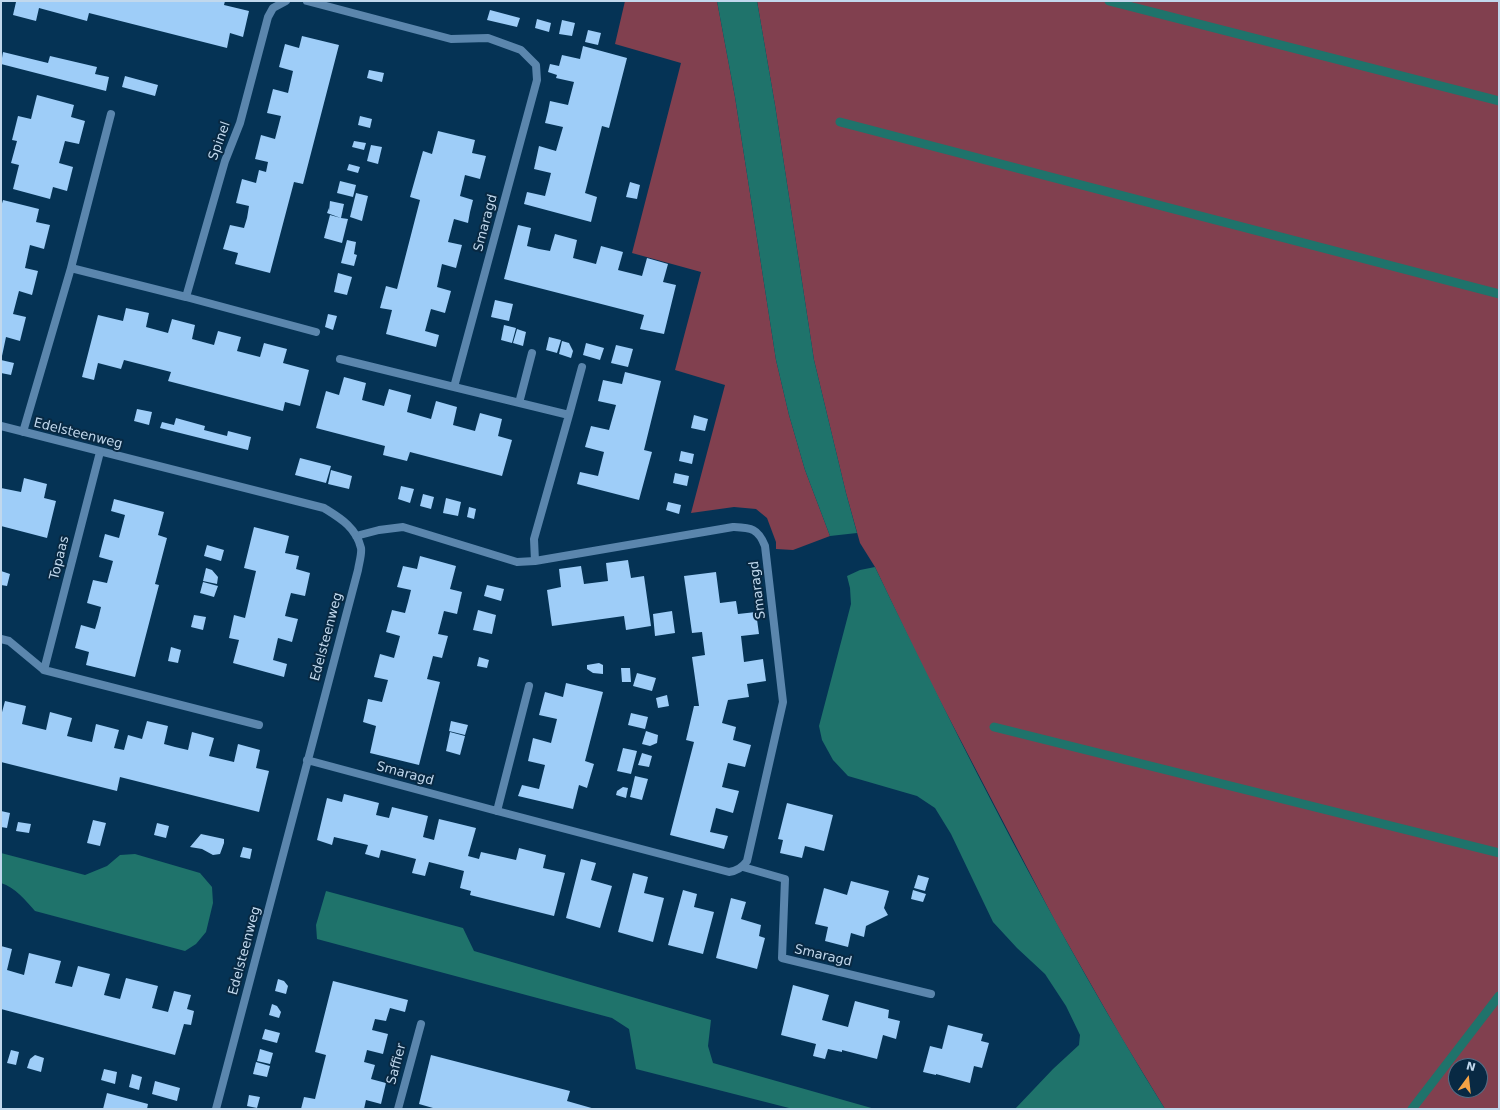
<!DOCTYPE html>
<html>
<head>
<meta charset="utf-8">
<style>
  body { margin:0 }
  #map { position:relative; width:1500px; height:1110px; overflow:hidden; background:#053355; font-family:"DejaVu Sans",sans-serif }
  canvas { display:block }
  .frame { position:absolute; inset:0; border:2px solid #c1d8ed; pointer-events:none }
  .north { position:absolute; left:1448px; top:1058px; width:40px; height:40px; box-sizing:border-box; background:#082943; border:1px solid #526f87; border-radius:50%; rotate:15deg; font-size:11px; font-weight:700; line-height:16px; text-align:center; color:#c1d8ed }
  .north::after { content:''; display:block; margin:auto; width:14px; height:18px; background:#f5a345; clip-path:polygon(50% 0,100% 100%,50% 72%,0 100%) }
</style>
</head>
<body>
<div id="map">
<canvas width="1500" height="1110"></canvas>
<div class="frame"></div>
<div class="north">N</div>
</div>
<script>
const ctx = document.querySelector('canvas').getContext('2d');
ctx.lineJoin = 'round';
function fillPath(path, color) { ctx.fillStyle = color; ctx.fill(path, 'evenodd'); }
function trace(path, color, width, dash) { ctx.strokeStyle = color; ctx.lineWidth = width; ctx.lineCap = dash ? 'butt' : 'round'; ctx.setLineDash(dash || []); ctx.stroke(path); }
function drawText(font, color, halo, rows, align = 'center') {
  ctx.font = font + ' "DejaVu Sans",sans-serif'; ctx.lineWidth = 4; ctx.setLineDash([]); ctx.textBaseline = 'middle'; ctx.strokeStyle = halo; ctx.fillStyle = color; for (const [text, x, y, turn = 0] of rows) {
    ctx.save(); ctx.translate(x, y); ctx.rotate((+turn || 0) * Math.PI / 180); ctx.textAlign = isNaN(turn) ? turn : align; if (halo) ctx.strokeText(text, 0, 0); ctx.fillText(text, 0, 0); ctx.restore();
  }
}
fillPath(new Path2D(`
  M625,1H717L735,97L776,360L789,415L805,470L830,536L793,550L776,549V542L767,518L756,509L734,507L691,513L725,385L675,370L701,272L632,253L681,63L615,44Z
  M757,1H1499V1109H1165L1121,1037L1056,923L925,672L875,567L860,543L846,493L814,360L775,105ZM1456,1066H1480V1090H1456Z`), '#81404f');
fillPath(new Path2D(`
  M717,1H757L775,105L814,360L846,493L857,533L830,536L805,470L789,415L776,360L735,97Z
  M875,567C964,752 1057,935 1165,1109H1015L1053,1069L1079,1045L1080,1035L1066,1006L1045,974L1017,948L993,922L951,834L935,808L917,796L848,776L833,760L822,740L819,726L851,604L850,588L847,576L860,570Z
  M1,853L85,875L107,866L120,855L135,854L200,873L212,887L213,903L206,932L196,944L185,951L35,911C26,901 15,887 1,883Z
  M326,891L463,928L474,951L711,1020L708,1046L713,1063L875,1109H793L636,1069L629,1029L612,1018L317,939L316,925Z`), '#1f736b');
trace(new Path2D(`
  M1109,1L1499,101
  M840,122L1499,294
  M994,727L1499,853
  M1412,1109L1499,996`), '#1f736b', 9);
fillPath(new Path2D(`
  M13,1H225L224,5L249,11L243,37L230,33L227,48L89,13L87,21L39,8L36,21L13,15L16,2Z
  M490,10L505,14L504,18L505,14L520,18L517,27L487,20Z
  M537,19L551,23L549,32L535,28Z
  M562,20L575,23L572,36L559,34Z
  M588,30L601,33L598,45L585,42Z
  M302,36L339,45L303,184L294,182L270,273L235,264L238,253L223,249L230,225L244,228L247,218L249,206L236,203L242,179L256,183L259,170L266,172L268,162L255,159L261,135L275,139L281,116L267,113L273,89L288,93L293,71L279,67L285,44L299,48Z
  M583,46L627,58L609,128L602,126L585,193L597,197L591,222L524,204L527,192L545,196L551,173L534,169L539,146L556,151L563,127L545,123L548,111L550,101L568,105L574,82L556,78L557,75L548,72L550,64L559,66L562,55L580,59Z
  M3,52L48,63L50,56L97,67L95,74L109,77L106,91L1,64Z
  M369,70L384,73L382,82L367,78Z
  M125,76L158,85L155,96L122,87Z
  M37,95L74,105L71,117L85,121L79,144L65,141L59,163L73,167L67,191L53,187L50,199L13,189L19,165L11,163L17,141L12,140L18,116L31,119Z
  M360,116L372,119L370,128L358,125Z
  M438,131L475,140L472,153L486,156L480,179L465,175L460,196L473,200L470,212L468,223L454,219L448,242L462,245L456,268L442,264L437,287L451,291L445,313L431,309L425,331L439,335L436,347L386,334L392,310L380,308L386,286L397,289L420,200L410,197L423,151L432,154Z
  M354,141L366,143L364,150L352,147Z
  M371,145L382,147L378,164L367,161Z
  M349,164L360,167L358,173L347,170Z
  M340,181L356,185L353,197L337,193Z
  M630,182L640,185L637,199L626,197Z
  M356,193L368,196L362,221L350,217Z
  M3,200L39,209L36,222L50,225L44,249L30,245L25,268L38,271L32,295L19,291L13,314L26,317L20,341L6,337L2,356L1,207Z
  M330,201L344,204L341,218L348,219L342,243L324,238L330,215L341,218L327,213L329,208V211Z
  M518,225L531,228L527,246L539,249L550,251L555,234L577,240L573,258L596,264L601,246L623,252L618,270L642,276L647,258L668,264L663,282L676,285L664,334L640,329L644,315L504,279Z
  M347,240L356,242L354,254L357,255L354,266L341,263Z
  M338,273L352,277L347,295L334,292Z
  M495,300L513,304L509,321L491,317Z
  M126,308L149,313L146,327L168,333L172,319L195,325L192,339L214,345L218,331L241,337L237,351L260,357L264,343L287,349L283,363L309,370L300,406L285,402L283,411L168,381L171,372L124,360L121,369L98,363L94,380L82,377L98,315L123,321Z
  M328,314L337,316L333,330L325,327Z
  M504,325L516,328L512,343L501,340Z
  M517,329L526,332L523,346L513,343Z
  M549,337L561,340L557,353L546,350Z
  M562,341L569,343L573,351L571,358L559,354Z
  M586,343L604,348L600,360L583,355Z
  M616,345L633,349L628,367L611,363Z
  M1,360L14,363L11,375L1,373Z
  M625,372L661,381L644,450L652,452L639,500L577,484L580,472L598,476L604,452L585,447L591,426L609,430L616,405L598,401L603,380L622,384Z
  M344,377L366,383L362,400L384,406L389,389L411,395L407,412L431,419L436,401L457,407L453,425L475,431L480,413L502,419L498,436L512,440L502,476L410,452L407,461L383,455L385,446L316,428L326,391L339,395Z
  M137,409L152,412L149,425L134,421Z
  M694,415L708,419L705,431L691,428Z
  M176,418L205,426L204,430L227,436L228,431L251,437L248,450L160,428L162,422L174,425Z
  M681,451L694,454L692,464L679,461Z
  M300,458L331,466L326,483L295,475Z
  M331,470L352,476L349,489L328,484Z
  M675,473L689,476L687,486L673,483Z
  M24,478L47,484L44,498L56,501L47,538L1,526V488L21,492Z
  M401,486L414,489L410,503L398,499Z
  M423,494L434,497L431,509L420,506Z
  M446,498L461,502L458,516L443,513Z
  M114,499L164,512L158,535L167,538L155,584L159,585L135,677L86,665L89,652L75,648L81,625L95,629L98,619L101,607L87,603L93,580L107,583L113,561L99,557L105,534L119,538L125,515L111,511Z
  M668,502L681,505L679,514L666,510Z
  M469,507L476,509L474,519L467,517Z
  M254,527L289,536L285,553L299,556L296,569L310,573L305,596L291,593L288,604L285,616L298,619L292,642L278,638L273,660L287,664L284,677L233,663L239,640L229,638L234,615L245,618L256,571L244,568Z
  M207,545L224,550L221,561L204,556Z
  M420,556L456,566L450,589L462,592L457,614L444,611L438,634L448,636L442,658L433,656L427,679L440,682L419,765L370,753L376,726L363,722L368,699L382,702L388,680L374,677L380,654L394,658L400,636L386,632L392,610L405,613L408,602L411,590L397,587L403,566L417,569Z
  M628,560L631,578L644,576L651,626L626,630L624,616L552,626L547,590L561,587L559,569L581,566L584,584L608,581L606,563Z
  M206,568L212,570L218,577L217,584L203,581Z
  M1,571L10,574L7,586L1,585Z
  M716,572L720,603L736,601L738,614L756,612L759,634L741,636L744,662L763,659L766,681L747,684L749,697L728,700L722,723L736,727L733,740L751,745L745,767L728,763L722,787L739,791L733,813L716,808L710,832L728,836L724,849L670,835L694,742L686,740L694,706H699L692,657L705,655L702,632L692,633L684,576Z
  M203,582L218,586L214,597L200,593Z
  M487,585L504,589L501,601L484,596Z
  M478,610L496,615L492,634L473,630Z
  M672,611L675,633L655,636L653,614Z
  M194,615L206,617L203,630L191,627Z
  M171,647L181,650L178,663L168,661Z
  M479,657L489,660L487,668L477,666Z
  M599,663L603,665V674L593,673L587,669V665Z
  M621,668H630L631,682H622Z
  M637,673L656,678L652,691L633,686Z
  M566,683L603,692L585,761L594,764L587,788L579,785L573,809L518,796L522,785L539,789L545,765L528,761L533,738L551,743L557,719L539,715L545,692L563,697Z
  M667,695L669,706L658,708L656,698Z
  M5,701L26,706L22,724L46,730L50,712L72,718L67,736L79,739L92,742L96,724L119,730L114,748L124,750L128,735L142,739L147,721L168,726L164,744L175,747L188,750L192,732L214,738L209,756L234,762L238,744L260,750L256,768L269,771L259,812L120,777L117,791L1,762V716Z
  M631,713L648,717L645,729L628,725Z
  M451,721L468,725L465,735L449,731Z
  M646,731L658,735L657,743L650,746L642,744Z
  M450,732L465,736L460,755L446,751Z
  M623,748L637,751L631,774L617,771Z
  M642,753L652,756L649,767L638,765Z
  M635,776L648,779L642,800L630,797Z
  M623,787L628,788L626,798L616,795L617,791Z
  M344,794L379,803L376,815L389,818L392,807L428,816L423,837L434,840L439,819L476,828L468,856L479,859L481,852L516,860L519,848L546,855L543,868L565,873L554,916L470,895L471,891L460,888L464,871L429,862L425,876L412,873L416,859L381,850L379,858L365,854L368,845L334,837L332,845L317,840L327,798L342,802Z
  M787,803L833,815L824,851L805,846L802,858L780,853L783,840L778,839Z
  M1,811L10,813L7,828L1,827Z
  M93,820L106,823L100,846L87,843Z
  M18,822L31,824L29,833L16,831Z
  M157,823L169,826L166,838L154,835Z
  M201,834L224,839V843L220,854L213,855L202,849L190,847Z
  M243,847L252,849L250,859L240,857Z
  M581,859L596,863L591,880L612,886L600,928L566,918Z
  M633,873L648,877L644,893L664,898L653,942L618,932Z
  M918,875L929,878L925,891L914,888Z
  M851,881L889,891L884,908L888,915L866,926L864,937L851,933L848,947L825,941L828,927L815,924L824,888L847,895Z
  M683,890L697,894L694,907L714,912L703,954L668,945Z
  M913,890L926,894L923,902L911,899Z
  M731,898L746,902L741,919L761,925L759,936L765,938L757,969L716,958Z
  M1,946L12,949L7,970L24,975L29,953L61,961L55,983L72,987L78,966L110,974L104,995L120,999L126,978L158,986L152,1008L168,1012L174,991L191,995L187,1009L194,1011L191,1025L184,1024L175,1055L1,1009Z
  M278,979L284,981L288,986L286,994L275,991Z
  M333,981L408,1000L405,1012L390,1008L386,1021L375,1019L372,1030L388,1034L383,1054L367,1050L364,1062L375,1065L371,1079L386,1083L381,1104L366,1100L364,1109H301L304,1097L315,1099L326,1055L315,1052Z
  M793,985L829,995L822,1020L848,1027L855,1001L889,1010L888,1018L900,1021L896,1039L883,1035L877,1059L842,1050V1052L828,1049L825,1059L813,1056L816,1044L781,1035Z
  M272,1004L277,1006L281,1012L279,1018L269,1015Z
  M948,1025L983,1034L981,1041L989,1043L982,1068L974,1066L970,1083L936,1074V1075L923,1072L930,1046L942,1049Z
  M265,1029L280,1033L277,1043L262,1039Z
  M260,1049L273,1053L270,1064L257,1061Z
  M11,1050L19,1052L16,1065L7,1063Z
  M35,1055L44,1058L41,1072L27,1068L30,1059Z
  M431,1055L570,1091L567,1101L595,1109H433V1108L419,1104Z
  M256,1062L270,1066L267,1077L253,1074Z
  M104,1069L117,1072L115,1084L101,1080Z
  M132,1074L142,1077L139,1090L129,1087Z
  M155,1081L180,1088L177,1101L152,1094Z
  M107,1093L148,1104L147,1109H103Z
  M249,1095L260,1097L257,1108L247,1106Z`), '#9ecdf8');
trace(new Path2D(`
  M307,1L451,39L488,38L521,50L536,65L537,80L454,387L569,415L534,539L535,561
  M71,268L186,297L225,161L240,123L268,17L273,8L286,1
  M186,297L316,332
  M340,359L454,387
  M519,403L532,353
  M569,415L582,367
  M1,426L324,508C340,518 356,527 361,548C362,554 359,563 358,570L216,1109
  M23,432L71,268L111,114
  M1,639L9,641L44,670L100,452
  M44,670L259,725
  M307,760L497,811L729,872C737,871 742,868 747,861L783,702L765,546C758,528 751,528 733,527L535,561L517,562L403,527L379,530L356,536
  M497,811L529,686
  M743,867L785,879L782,958L931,994
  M398,1109L421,1024`), '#5b86ad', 8);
drawText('13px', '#c1d8ed', '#082943', [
  ["Spinel",220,141,-70],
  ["Smaragd",486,223,-75],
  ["Edelsteenweg",78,434,14],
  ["Topaas",60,558,-76],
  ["Smaragd",758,590,-97],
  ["Edelsteenweg",327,637,-75],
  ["Smaragd",405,774,15],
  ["Edelsteenweg",245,951,-75],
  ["Smaragd",823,956,13],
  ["Saffier",397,1064,-75]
]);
</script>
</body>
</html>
